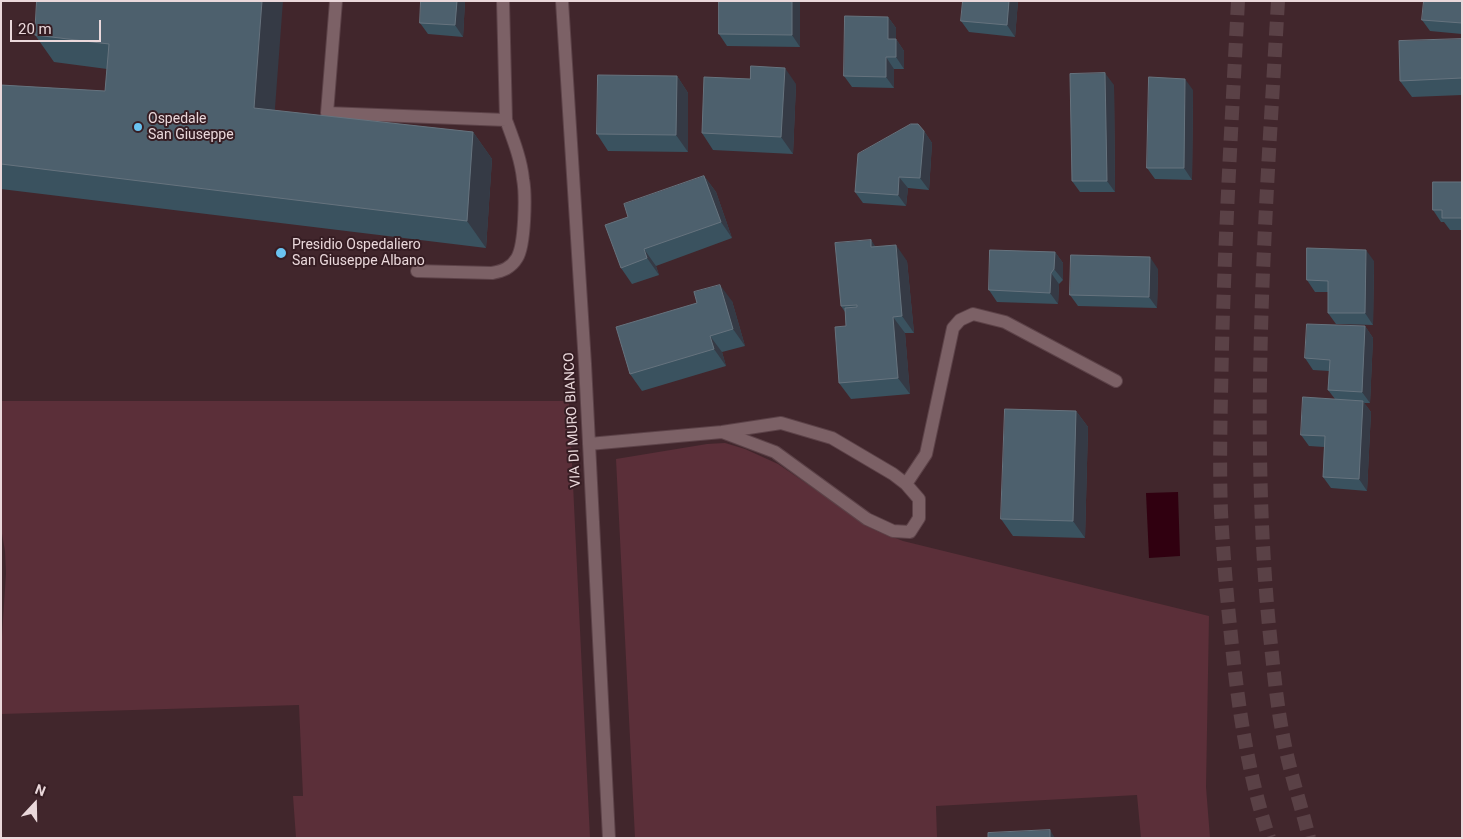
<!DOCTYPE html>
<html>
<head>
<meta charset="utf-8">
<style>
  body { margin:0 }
  #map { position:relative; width:1463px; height:839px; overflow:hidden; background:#41262c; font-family:Roboto,sans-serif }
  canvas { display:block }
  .frame { position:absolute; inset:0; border:2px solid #ead8db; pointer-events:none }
  .north { position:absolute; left:10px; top:779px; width:50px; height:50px; -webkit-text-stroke:4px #361d23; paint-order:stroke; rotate:21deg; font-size:14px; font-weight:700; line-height:20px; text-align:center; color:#ead8db }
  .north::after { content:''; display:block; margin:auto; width:18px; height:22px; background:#ead8db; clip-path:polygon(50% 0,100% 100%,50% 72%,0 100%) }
  .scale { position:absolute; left:10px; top:20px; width:91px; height:22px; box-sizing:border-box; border:2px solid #ead8db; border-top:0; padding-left:6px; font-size:15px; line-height:18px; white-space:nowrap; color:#ead8db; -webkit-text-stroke:4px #361d23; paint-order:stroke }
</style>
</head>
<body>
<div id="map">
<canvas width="1463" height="839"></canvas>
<div class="frame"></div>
<div class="north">N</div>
<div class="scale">20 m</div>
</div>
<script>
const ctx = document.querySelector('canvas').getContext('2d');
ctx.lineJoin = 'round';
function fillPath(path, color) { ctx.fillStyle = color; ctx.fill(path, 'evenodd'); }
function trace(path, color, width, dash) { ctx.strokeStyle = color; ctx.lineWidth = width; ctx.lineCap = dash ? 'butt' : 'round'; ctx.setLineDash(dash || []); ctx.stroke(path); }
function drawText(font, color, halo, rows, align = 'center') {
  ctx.font = font + ' Roboto,sans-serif'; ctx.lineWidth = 4; ctx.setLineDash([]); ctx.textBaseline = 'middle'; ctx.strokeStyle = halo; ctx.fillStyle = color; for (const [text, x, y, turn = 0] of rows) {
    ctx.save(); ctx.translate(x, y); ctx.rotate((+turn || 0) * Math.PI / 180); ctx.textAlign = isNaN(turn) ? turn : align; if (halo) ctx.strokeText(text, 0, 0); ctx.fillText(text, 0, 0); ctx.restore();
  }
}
fillPath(new Path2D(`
  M1,401H569L590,838H296L293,796H303L299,705L1,714V652L6,573L5,551L1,528Z
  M725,443L745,449L778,464L873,529L903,541L1209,616L1206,787L1210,838H1141L1137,795L936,806L937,838H635L616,459L707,444Z`), '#5b2f39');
fillPath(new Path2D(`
  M1178,492L1180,556L1149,558L1146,493Z`), '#300010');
trace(new Path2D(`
  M1238,1C1232,117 1225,232 1222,347C1221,402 1219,457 1221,512C1223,550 1226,588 1230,626C1237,698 1246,768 1269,838
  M1278,1C1266,209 1249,418 1269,626C1273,663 1276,700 1283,736C1289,770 1301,804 1309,838`), '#5a4146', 14, [14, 7]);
const minor = new Path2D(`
  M336,1L327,113L506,120L503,1
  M562,1L585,364L609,838
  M417,271L492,273C503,271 511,268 517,258C525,245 526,195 523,179C521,159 513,139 506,120
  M589,444L722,432L781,423L832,438L893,474L906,484L919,499V518L910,532L893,531L867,519L775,452L722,432
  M906,484L926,454L953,328L960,320L973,314L1005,322L1116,381`);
trace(minor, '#5c4248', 14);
trace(minor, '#7c6166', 12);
fillPath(new Path2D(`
  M37,1L275,111L473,132L492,159L486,248L1,189V85L105,91L107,69L54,62L35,35Z
  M421,1H465L463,37L428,34L420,23Z
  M800,1V47L727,46L719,34Z
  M963,1H1018L1015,37L969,32L961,21Z
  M1462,1V34L1430,31L1422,20Z
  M888,17L896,28V39L904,51V69H894V88L852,87L844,76Z
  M1462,39V95L1412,97L1400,81Z
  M677,76L688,93V152L608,151L597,134Z
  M796,84L793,154L713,150L702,133Z
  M1114,85L1115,192H1080L1072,181Z
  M1193,90L1192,180L1155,179L1147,168Z
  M924,131L932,143L929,190L908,188L906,206L863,203L855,192Z
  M704,176L716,192L732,238L656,266L659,275L632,284L621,268L628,217Z
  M1462,182V230H1450L1444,222H1441L1433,210Z
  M871,240L875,247L907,261L914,333H905L910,394L851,399L839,383L846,326L845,312L841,306Z
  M1055,252L1063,263V280L1059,284L1058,304L997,302L989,290Z
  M1374,261L1373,325L1336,324L1328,313V292H1315L1307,280Z
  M1158,269L1157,308L1078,306L1070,295Z
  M732,301L745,346L722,352L726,366L642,391L630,374Z
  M1365,326L1373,338L1370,403H1364L1371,412L1367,491L1331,488L1323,477L1324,447L1309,446L1301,435L1335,399L1328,390L1329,371L1313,370L1305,358Z
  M1076,411L1088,427L1085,538L1013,536L1001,519Z`), '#3a525f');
fillPath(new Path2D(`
  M262,1H283L273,135L254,108Z
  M457,1H465L463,37L455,25Z
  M792,1H800V47L792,35Z
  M1009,1H1018L1015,37L1007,25Z
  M888,17L896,28V50L888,39Z
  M896,39L904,51V69L896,57Z
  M886,57L894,69V88L886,77Z
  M785,68L796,84L793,154L781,137Z
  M1105,73L1114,85L1115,192L1107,181Z
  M677,76L688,93V152L676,135Z
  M1185,79L1193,90L1192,180L1184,168Z
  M924,131L932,143L929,190L920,178Z
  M473,132L492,159L486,248L467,221Z
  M704,176L716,192L732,238L721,222Z
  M899,177L908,188L906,206L898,195Z
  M871,240L882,256L871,247Z
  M896,245L907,261L914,333L902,316Z
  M644,249L656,266L659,275L647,258Z
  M1366,250L1374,261L1373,325L1365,313Z
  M1055,252L1063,263V280L1054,269Z
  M1150,257L1158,269L1157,308L1149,297Z
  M1051,273L1059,284L1058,304L1050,293Z
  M720,285L732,301L745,346L733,329Z
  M893,317L905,333L910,394L898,378Z
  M1365,326L1373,338L1370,403L1362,392Z
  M710,336L722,352L726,366L714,349Z
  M1363,401L1371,412L1367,491L1359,479Z
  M1076,411L1088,427L1085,538L1073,521Z
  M1050,830L1055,838H1050Z`), '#353a45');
const building = new Path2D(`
  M37,1H262L254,108L473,132L467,221L1,164V85L105,91L109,44L35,35Z
  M421,1H457L455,25L420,23Z
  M719,1H792V35L719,34Z
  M963,1H1009L1007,25L961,21Z
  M1424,1H1462V23L1422,20Z
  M845,16L888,17V39H896V57H886V77L844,76Z
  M1462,39V78L1400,81L1399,41Z
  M751,66L785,68L781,137L702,133L704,77L750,79Z
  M1105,73L1107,181H1072L1070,74Z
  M598,75L677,76L676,135L597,134Z
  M1149,77L1185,79L1184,168H1147Z
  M911,124H918L924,131L920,178L899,177L898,195L855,192L858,154Z
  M704,176L721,222L644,249L647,258L621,268L605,225L628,217L624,204Z
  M1433,182H1462V218H1442V210H1433Z
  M871,240V247L896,245L902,316L893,317L898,378L839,383L835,327L846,326L845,308L857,307V305L841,306L835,243Z
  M1307,248L1366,250L1365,313H1328V281L1307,280Z
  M990,250L1055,252L1054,269L1051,273L1050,293L989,290Z
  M1071,255L1150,257L1149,297L1070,295Z
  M720,285L733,329L710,336L714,349L630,374L616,327L697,303L694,292Z
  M1307,324L1365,326L1362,392L1328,390L1330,360L1305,358Z
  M1303,397L1363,401L1359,479L1323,477L1325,436L1301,435Z
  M1005,409L1076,411L1073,521L1001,519Z
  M1050,830V838H988V833Z`);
fillPath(building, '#4d606d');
trace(building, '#66737e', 1);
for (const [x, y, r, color] of [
  [138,127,5,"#6ac3f1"],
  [281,253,6,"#6ac3f1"]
]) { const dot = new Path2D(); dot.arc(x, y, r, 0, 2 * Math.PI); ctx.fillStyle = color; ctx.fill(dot); trace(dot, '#361d23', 2); }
drawText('14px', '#ead8db', '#361d23', [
  ["Ospedale",148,119],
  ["San Giuseppe",148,135],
  ["Presidio Ospedaliero",292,245],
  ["San Giuseppe Albano",292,261]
], 'left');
drawText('14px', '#ead8db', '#361d23', [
  ["VIA DI MURO BIANCO",573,420,-93]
]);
</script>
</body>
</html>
